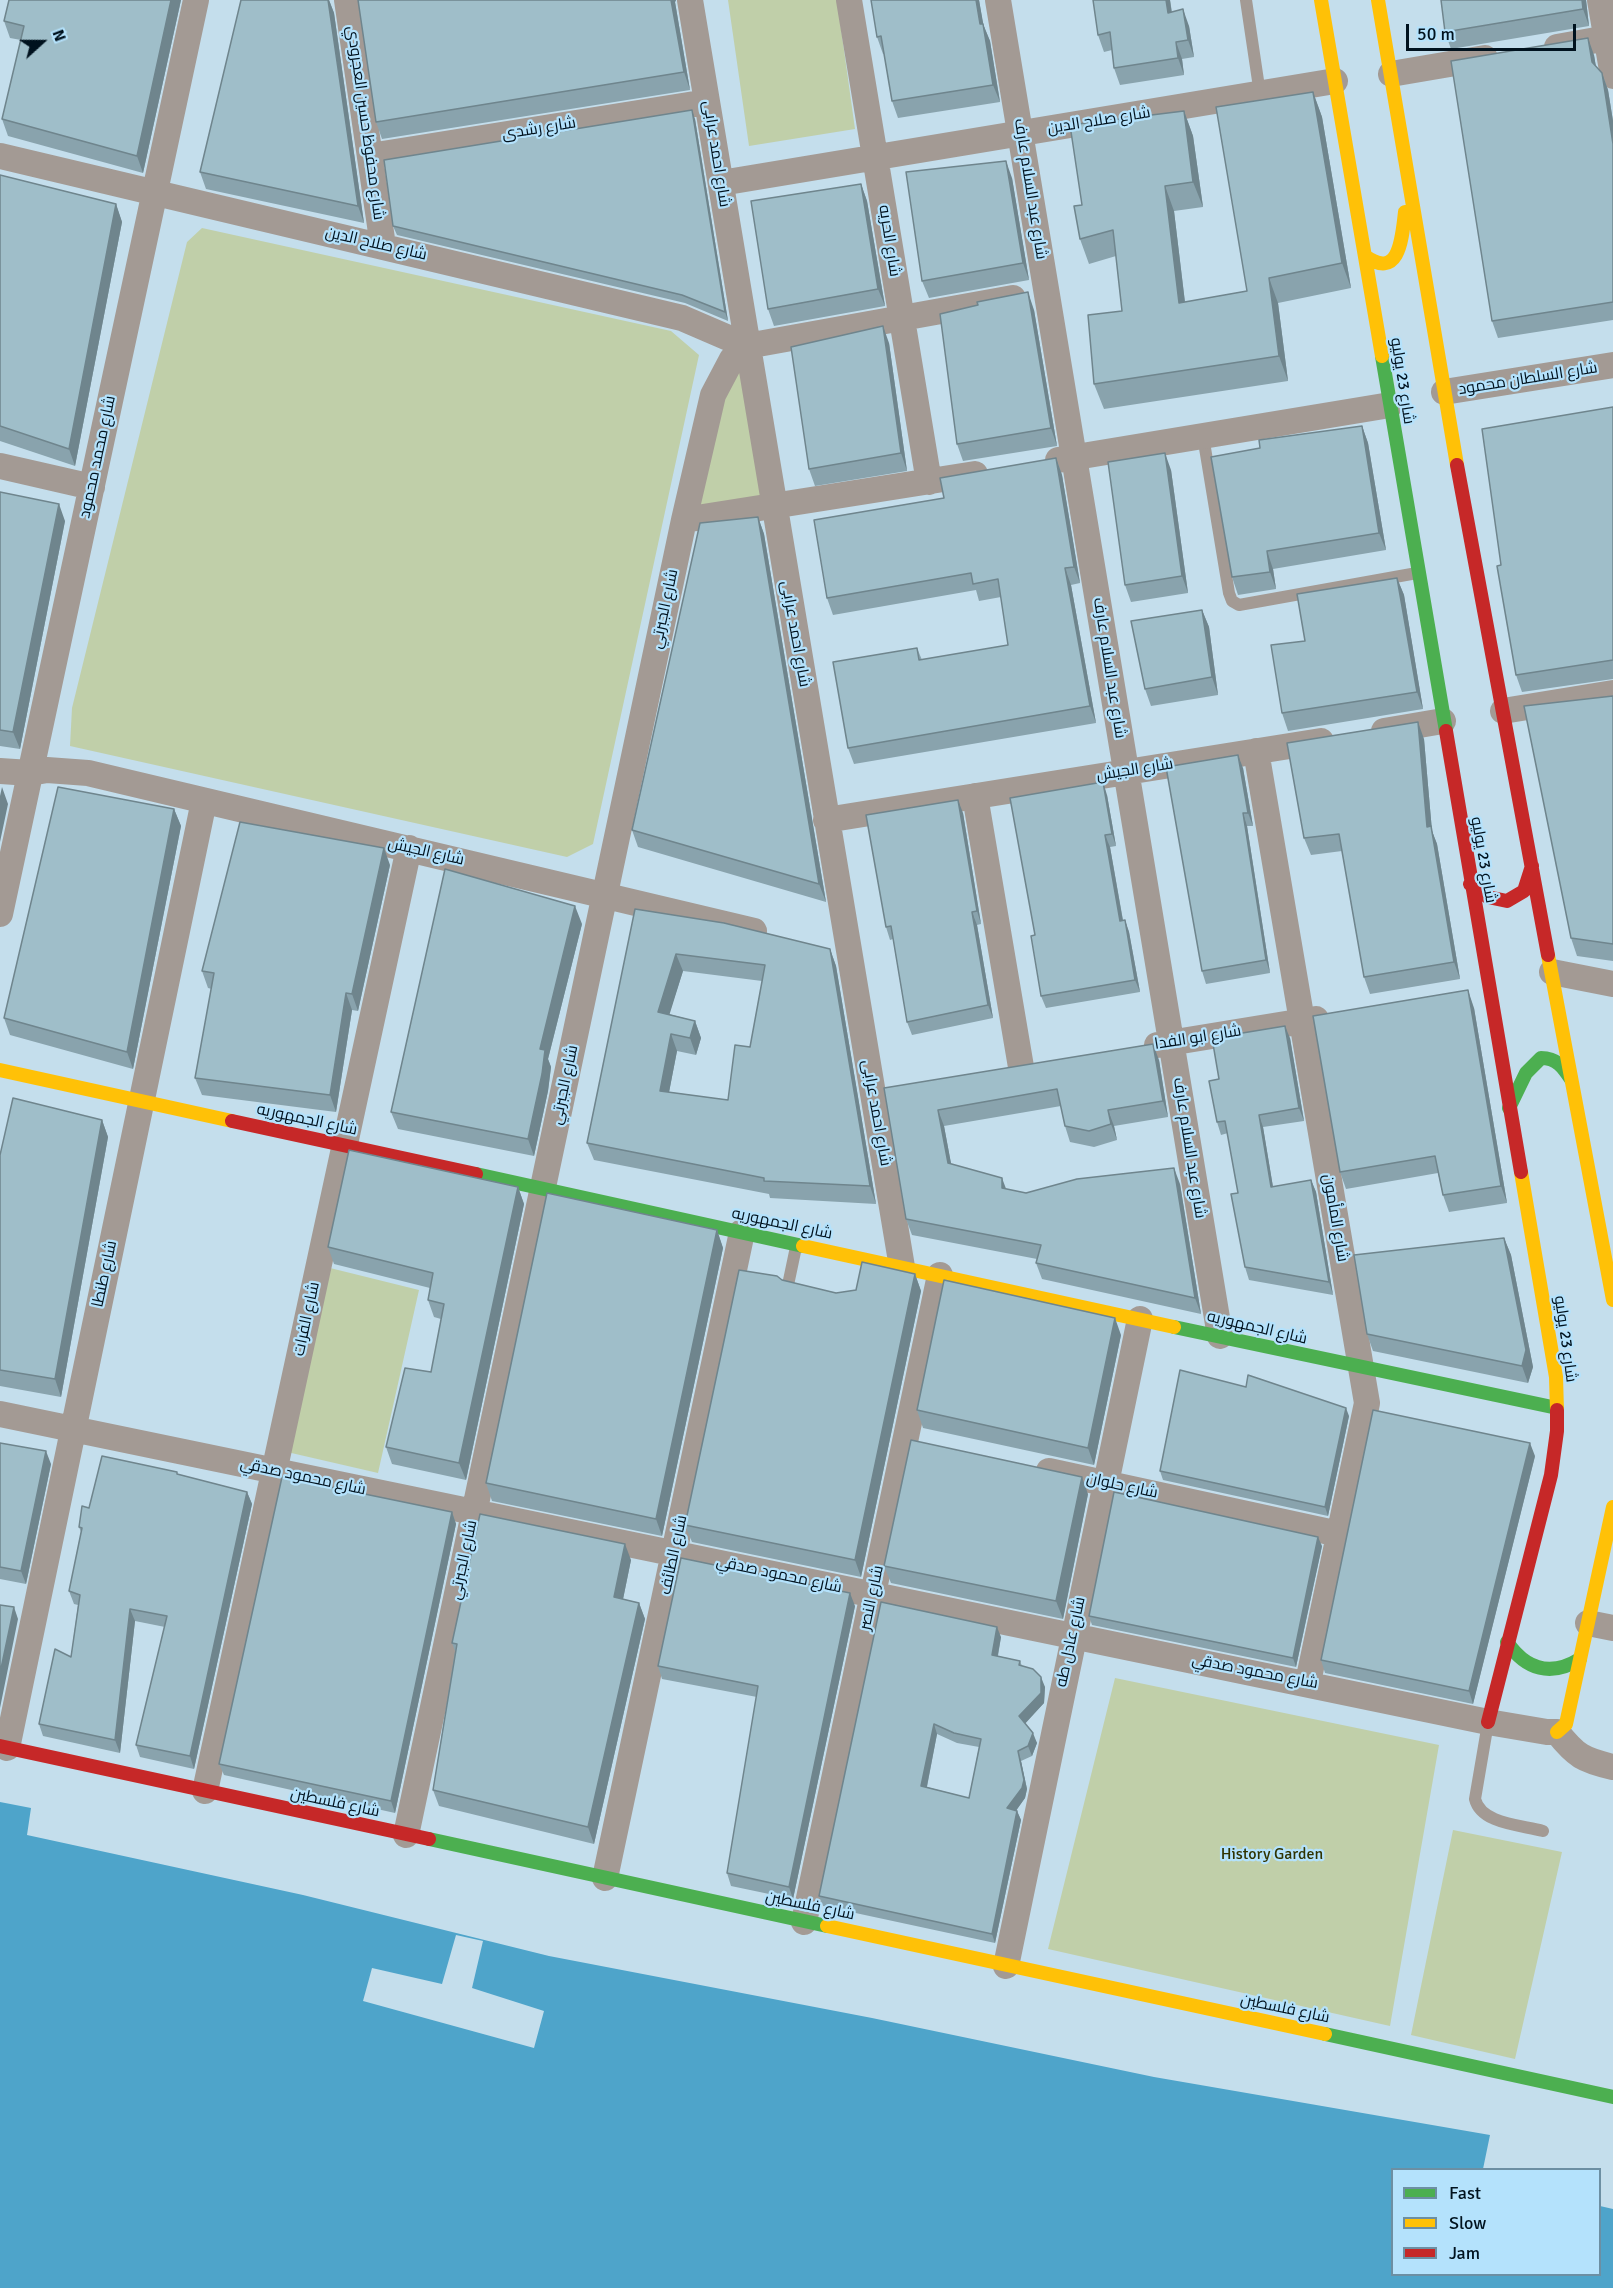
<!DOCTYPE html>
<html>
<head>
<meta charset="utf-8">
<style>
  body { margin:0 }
  #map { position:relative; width:1613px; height:2288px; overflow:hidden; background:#c4deec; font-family:Signika,sans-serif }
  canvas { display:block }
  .legend { position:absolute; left:1391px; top:2168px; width:210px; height:108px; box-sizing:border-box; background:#b4e2fc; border:2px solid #6c8fa3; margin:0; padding:8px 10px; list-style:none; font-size:18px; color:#00121e }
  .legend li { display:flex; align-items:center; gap:12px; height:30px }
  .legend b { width:30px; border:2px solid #6c8fa3 }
  .north { position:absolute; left:12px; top:12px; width:60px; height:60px; -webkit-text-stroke:4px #b4e2fc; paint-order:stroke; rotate:69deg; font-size:16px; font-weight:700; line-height:24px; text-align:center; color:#00121e }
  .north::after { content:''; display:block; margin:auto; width:21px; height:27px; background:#00121e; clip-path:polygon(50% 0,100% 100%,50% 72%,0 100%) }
  .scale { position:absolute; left:1406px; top:24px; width:170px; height:27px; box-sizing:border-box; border:3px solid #00121e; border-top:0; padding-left:8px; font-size:18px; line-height:21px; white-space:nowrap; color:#00121e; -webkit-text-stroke:4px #b4e2fc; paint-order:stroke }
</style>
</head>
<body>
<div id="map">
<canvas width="1613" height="2288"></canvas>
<ul class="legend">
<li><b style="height:8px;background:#4caf50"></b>Fast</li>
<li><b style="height:8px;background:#ffc107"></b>Slow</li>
<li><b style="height:8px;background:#c62828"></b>Jam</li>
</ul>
<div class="north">N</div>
<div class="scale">50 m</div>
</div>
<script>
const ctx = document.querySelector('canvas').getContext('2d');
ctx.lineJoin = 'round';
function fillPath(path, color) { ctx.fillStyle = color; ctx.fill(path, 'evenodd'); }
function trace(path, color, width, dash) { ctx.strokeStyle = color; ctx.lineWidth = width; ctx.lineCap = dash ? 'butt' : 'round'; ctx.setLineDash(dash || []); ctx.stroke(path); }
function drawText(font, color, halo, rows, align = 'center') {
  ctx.font = font + ' Signika,Cairo,sans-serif'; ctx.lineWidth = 4.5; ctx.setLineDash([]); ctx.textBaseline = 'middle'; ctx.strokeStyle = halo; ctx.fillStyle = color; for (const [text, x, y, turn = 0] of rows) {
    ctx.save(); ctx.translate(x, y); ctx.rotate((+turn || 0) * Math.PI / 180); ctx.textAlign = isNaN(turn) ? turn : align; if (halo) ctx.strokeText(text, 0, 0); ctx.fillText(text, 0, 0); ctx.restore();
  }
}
fillPath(new Path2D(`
  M728,0H837L855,129L749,146Z
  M202,228L671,331L699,355L593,844L567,857L70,746L72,708L187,242Z
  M745,371L765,503L691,513L726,374Z
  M326,1267L419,1290L378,1473L287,1452Z
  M1115,1678L1439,1745L1390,2026L1048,1949Z
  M1453,1830L1562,1852L1515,2059L1411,2035Z`), '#c0cfa9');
fillPath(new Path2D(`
  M0,1802L31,1808L27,1835L303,1895L549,1956L872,2018L1154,2077L1490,2135L1483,2169L1392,2170V2274H1600V2206L1613,2209V2288H0Z`), '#4ea4ca');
fillPath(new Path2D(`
  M456,1935L483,1941L472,1988L544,2011L534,2048L363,2001L372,1968L442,1984Z`), '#c4deec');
trace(new Path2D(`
  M1246,0L1260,94
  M1203,436L1229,593L1232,601L1239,605L1417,573
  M796,1247L788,1285L790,1289L797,1292
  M1488,1723L1475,1799C1481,1824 1521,1825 1543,1831`), '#a39a94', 12);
trace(new Path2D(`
  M347,0L383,246
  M690,0L902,1267
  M849,0L929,482
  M998,0L1220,1336
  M1600,0L1613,76
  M1557,47L1613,37
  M1391,74L1485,58
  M0,156L682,318L747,346
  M370,156L707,102
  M721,183L1335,81
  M747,346L1013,298
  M1444,392L1613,365
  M1058,460L1390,405
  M0,466L92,487
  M684,520L975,474
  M1503,711L1613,693
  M1384,731L1443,721
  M1256,751L1367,1403L1308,1682
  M0,771L30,773L47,770L88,773L754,931
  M975,796L1021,1067
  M826,820L1321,741
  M0,914L196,0
  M1552,972L1613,984
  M1157,1045L1316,1019
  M0,1414L1488,1722L1547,1732H1557C1576,1756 1583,1760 1613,1767
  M1049,1471L1339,1534
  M1588,1623L1613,1628
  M7,1748L204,801
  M205,1791L409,848
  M406,1835L684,520L713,395L732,359L747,346
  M605,1878L742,1232
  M804,1922L940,1275
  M1006,1966L1140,1319`), '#a39a94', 26);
trace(new Path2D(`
  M1382,356L1446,731
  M1509,1108L1526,1073L1541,1058C1557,1058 1563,1067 1571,1079
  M476,1174L803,1246
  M1174,1327L1557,1408
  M1507,1642C1526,1670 1551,1677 1580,1659
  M429,1839L827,1926
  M1325,2034L1613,2097`), '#4caf50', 14);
trace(new Path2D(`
  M1321,0L1382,356
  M1378,0L1457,465
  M1365,256C1400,281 1402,237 1405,212
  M1548,955L1613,1300
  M0,1070L232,1121
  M1521,1172L1556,1377L1557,1410
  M803,1246L1174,1327
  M1557,1732L1566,1724L1613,1507
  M827,1926L1325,2034`), '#ffc107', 14);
trace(new Path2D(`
  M1457,465L1548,955
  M1446,731L1521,1172
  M1470,884L1488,897L1507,901L1524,891L1532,866
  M232,1121L476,1174
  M1488,1722L1551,1475L1557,1431V1410
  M0,1746L429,1839`), '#c62828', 14);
fillPath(new Path2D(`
  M9,0H181L143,173L8,136L2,119L21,40L10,38L4,21Z
  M241,0H329L334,13L364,223L206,189L200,172Z
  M358,0H676L675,2L690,90L382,139L376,122Z
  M979,0L983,24L990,41L1000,102L898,118L892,101L884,54H883L877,37Z
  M1093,0H1170L1172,12L1189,26L1194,57L1182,59L1184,75L1120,85L1114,68L1112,50L1104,52L1098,35Z
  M1586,0L1589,26L1451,49L1445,32Z
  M1594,55L1596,67L1602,73L1608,90L1613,121V320L1498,338L1492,321Z
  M1313,92L1322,117L1351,288L1278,303L1288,381L1104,409L1094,384L1122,311L1116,256L1089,264L1080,239L1082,205L1184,111L1193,136L1203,207L1174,211L1185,302L1247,291Z
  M695,119L728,321L685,303L397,235L393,226Z
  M0,175L116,204L122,222L75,466L0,441Z
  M1012,178L1029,280L929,298L922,281Z
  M861,184L867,201L885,306L774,326L768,309Z
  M978,305L1034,310L1057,446L963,461L957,444Z
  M889,343L907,471L815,486L809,469Z
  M1613,407V679L1522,692L1516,675L1501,565Z
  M1362,426L1368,443L1386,550L1273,569L1276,589L1238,595L1232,577L1260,448Z
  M1056,458L1062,475L1080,583L1071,585L1096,723L854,764L848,748L917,648L922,660L1008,645L1001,597L979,601L976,590L833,615L827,598L944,498Z
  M1171,470L1188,593L1131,602L1125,585Z
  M0,492L65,521L20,749L0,746Z
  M758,517L764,534L826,902L638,847L632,830Z
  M1397,578L1404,595L1423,709L1288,731L1282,713L1305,641Z
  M1202,610L1209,627L1218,695L1151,706L1145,689Z
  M1613,696V961L1577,956L1571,938Z
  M1424,739L1432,831L1437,844L1460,979L1370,994L1364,977L1342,851L1311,855L1304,838Z
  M1243,768L1253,826H1247L1270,973L1206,984L1202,971Z
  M1107,795L1116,846L1110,847L1123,920H1125L1129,932L1140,992L1046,1008L1041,996L1035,935Z
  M174,809L181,826L133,1069L10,1035L4,1018Z
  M963,813L981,924L977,925L993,1018L912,1035L907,1022L893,939L890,940L886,927Z
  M390,865L358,1011L352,1010L336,1112L202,1095L195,1078L212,989L208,988L202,971Z
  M635,909L830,949L836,966L876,1204L770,1198L769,1194L594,1160L587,1143ZM683,971L762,981L750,1047L728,1100L669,1092L677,1051L696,1055L701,1038L695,1021L669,1014Z
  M582,924L548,1059L551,1067L548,1091L534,1156L398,1129L391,1112Z
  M1474,1008L1507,1203L1449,1212L1443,1195L1438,1173L1346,1189L1340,1172Z
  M1290,1038L1304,1121L1263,1127L1273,1187L1311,1180L1316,1192L1333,1295L1249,1280L1245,1267L1238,1193L1228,1133L1221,1135L1217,1122L1219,1079Z
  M1159,1060L1168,1117L1114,1126L1117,1140L1094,1147L1070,1142L1065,1126L1061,1106L944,1126L951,1164L1006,1189L1026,1193L1180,1184L1201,1314L1042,1279L1036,1263L1037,1259L912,1235L906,1219L884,1088Z
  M102,1120L108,1137L61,1397L0,1386V1155Z
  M518,1187L524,1204L466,1480L392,1464L386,1447L431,1372L441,1319L434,1317L428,1300L430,1288L334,1264L328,1247Z
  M717,1230L723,1248L662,1536L492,1501L486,1483Z
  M1504,1238L1511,1255L1533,1367L1528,1383L1373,1351L1367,1334Z
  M915,1274L921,1291L861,1577L692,1542L685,1525L782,1280L836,1293L856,1290Z
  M1121,1335L1094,1465L923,1428L917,1410Z
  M1349,1416L1328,1516L1163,1480L1160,1471Z
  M0,1443L51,1464L26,1584L0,1579Z
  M1535,1456L1473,1704L1325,1673L1321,1660Z
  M179,1475L247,1492L252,1504L194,1769L140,1757L136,1745L165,1627L135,1621L120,1753L43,1736L39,1724L71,1657L78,1605L74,1604L69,1591L81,1532L79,1527L89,1508Z
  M1088,1494L1063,1619L891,1583L884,1566Z
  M452,1512L456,1524L395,1813L224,1775L219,1764Z
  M1322,1546L1296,1667L1092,1625L1089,1616Z
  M631,1560L623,1599L639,1603L645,1619L594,1844L439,1806L433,1790L455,1651L452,1643Z
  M881,1602L1001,1637L998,1656L1020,1661L1022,1666L1045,1687L1044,1703L1025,1723L1037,1743L1032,1756L1021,1761L1027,1789L1025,1798L1016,1810L1017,1811L1021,1820L995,1943L823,1906L819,1896ZM937,1734L957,1743L979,1747L969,1798L927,1787Z
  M855,1606L793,1899L731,1886L727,1873L757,1697L662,1679L658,1666Z`), '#89a3ad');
fillPath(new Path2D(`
  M171,0H181L143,173L137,156Z
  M328,0H329L334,13L364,223L358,206Z
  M671,0H676L675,2L690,90L684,72Z
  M976,0H979L986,39L983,24L990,41L1000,102L993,85L980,24Z
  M1166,0H1170L1174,31L1168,13Z
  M1582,0H1586L1589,26L1583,9Z
  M1183,9L1189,26L1194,57L1188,40Z
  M1588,38L1594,55L1598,79L1592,62Z
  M1176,42L1182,59L1184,75L1178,58Z
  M1602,73L1608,90L1613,121V144Z
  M1313,92L1322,117L1351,288L1342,263Z
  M692,110L695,119L728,321L725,312Z
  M1184,111L1193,136L1203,207L1193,182Z
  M1006,161L1012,178L1029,280L1023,263Z
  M861,184L867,201L885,306L878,289Z
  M1165,186L1174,211L1188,328L1179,303Z
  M116,204L122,222L75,466L69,449Z
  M1269,278L1278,303L1288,381L1279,356Z
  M1028,292L1034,310L1057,446L1051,428Z
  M883,326L889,343L907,471L901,453Z
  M1362,426L1368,443L1386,550L1379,533Z
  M1165,453L1171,470L1188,593L1182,576Z
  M1056,458L1062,475L1080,583L1074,567Z
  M59,504L65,521L20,749L13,732Z
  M758,517L764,534L826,902L819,884Z
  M1267,551L1273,569L1276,589L1270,572Z
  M1065,568L1071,585L1096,723L1090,706Z
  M1397,578L1404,595L1423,709L1417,692Z
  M1202,610L1209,627L1218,695L1212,677Z
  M1418,722L1424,739L1432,831L1437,844L1460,979L1454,962L1427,827Z
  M1238,755L1243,768L1253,826L1248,813Z
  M1103,782L1107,795L1116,846L1112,834Z
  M2,787L8,804L0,842V796Z
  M958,800L963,813L981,924L977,911Z
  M174,809L181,826L133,1069L127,1052Z
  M1243,813L1247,826L1270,973L1266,960Z
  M1105,835L1110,847L1125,933L1120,921Z
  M384,848L390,865L358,1011L352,994Z
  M575,906L582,924L548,1059L551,1067L548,1091L534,1156L528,1139L540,1049Z
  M972,912L977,925L993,1018L988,1005Z
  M1125,920L1129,932L1140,992L1135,980Z
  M830,949L836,966L876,1204L870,1186Z
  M676,954L683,971L665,1029L658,1012Z
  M1468,990L1474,1008L1507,1203L1501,1186Z
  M346,993L352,1010L336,1112L330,1095Z
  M695,1021L701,1038L696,1055L690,1038Z
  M1285,1026L1290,1038L1304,1121L1299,1108Z
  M671,1034L677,1051L666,1108L660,1091Z
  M1153,1044L1159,1060L1168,1117L1163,1101Z
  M938,1110L944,1126L954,1179L948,1163Z
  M1108,1110L1114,1126L1117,1140L1111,1124Z
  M1259,1115L1263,1127L1275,1199L1271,1187Z
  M102,1120L108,1137L61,1397L55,1379Z
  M1174,1168L1180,1184L1201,1314L1195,1298Z
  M1002,1178L1008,1194L1002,1188Z
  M1311,1180L1316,1192L1333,1295L1329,1282Z
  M518,1187L524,1204L466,1480L459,1463Z
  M717,1230L723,1248L662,1536L656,1519Z
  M1504,1238L1511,1255L1533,1367L1528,1383L1522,1366Z
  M915,1274L921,1291L861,1577L855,1560Z
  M1115,1318L1121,1335L1094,1465L1088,1448Z
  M1346,1408L1349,1416L1328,1516L1325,1507Z
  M1530,1443L1535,1456L1473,1704L1469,1691Z
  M46,1451L51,1464L26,1584L21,1571Z
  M1082,1477L1088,1494L1063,1619L1056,1601Z
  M247,1492L252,1504L194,1769L190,1756Z
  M452,1512L456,1524L395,1813L391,1801Z
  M1318,1537L1322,1546L1296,1667L1293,1658Z
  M625,1544L631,1560L620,1614L614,1597Z
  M850,1593L855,1606L793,1899L789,1887Z
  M639,1603L645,1619L594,1844L588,1827Z
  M14,1607L18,1619L0,1708V1673Z
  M130,1609L135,1621L120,1753L115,1740Z
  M997,1627L1001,1637L996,1665L992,1655Z
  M1041,1677L1045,1687L1044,1703L1023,1726L1019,1716Z
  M934,1724L937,1734L925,1796L921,1786Z
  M1033,1733L1037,1743L1032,1756L1028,1746Z
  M1018,1751L1021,1761L1027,1789L1025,1798L1011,1818L1007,1808Z
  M1017,1811L1021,1820L995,1943L992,1934Z`), '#6f858d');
const building = new Path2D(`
  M9,0H171L137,156L2,119L24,26L4,21Z
  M241,0H328L358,206L200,172Z
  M358,0H671L684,72L376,122Z
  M871,0H976L980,24H983L993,85L892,101L881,36L877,37Z
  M1093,0H1166L1168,13L1183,9L1188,40L1176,42L1178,58L1114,68L1110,32L1098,35Z
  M1441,0H1582L1583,9L1445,32Z
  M1588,38L1592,62L1602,73L1613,144V302L1492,321L1451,61Z
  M1313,92L1342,263L1269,278L1279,356L1094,384L1088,315L1122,311L1113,230L1080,239L1074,206L1082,205L1070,125L1184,111L1193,182L1165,186L1179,303L1247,291L1216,107Z
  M692,110L725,312L682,295L393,226L384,160Z
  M1006,161L1023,263L922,281L906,172Z
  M0,175L116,204L69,449L0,426Z
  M861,184L878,289L768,309L751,201Z
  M1028,292L1051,428L957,444L940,314L978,305L977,302Z
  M883,326L901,453L809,469L791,347Z
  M1613,407V660L1516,675L1497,566L1501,565L1482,429Z
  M1362,426L1379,533L1267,551L1270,572L1232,577L1211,457L1260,448L1259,440Z
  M1165,453L1182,576L1125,585L1108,462Z
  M1056,458L1074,567L1065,568L1090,706L848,748L833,662L917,648L919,660L1008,645L998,579L973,584L971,573L827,598L814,520L944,498L940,478Z
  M0,492L59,504L13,732L0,730Z
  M758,517L819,884L632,830L700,523Z
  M1397,578L1417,692L1282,713L1271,645L1305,641L1297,594Z
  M1202,610L1212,677L1145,689L1131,621Z
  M1613,696V944L1571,938L1524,706Z
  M1418,722L1427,827L1431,826L1454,962L1364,977L1339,834L1304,838L1287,743Z
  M1238,755L1248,813H1243L1266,960L1202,971L1166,767Z
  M1103,782L1112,834L1105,835L1120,921L1125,920L1135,980L1041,996L1031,936L1035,935L1010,798Z
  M58,787L174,809L127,1052L4,1018Z
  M958,800L977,911L972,912L988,1005L907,1022L891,926L886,927L866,815Z
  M240,822L384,848L352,994L346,993L330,1095L195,1078L214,973L202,971Z
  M445,869L575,906L540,1049L545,1050L542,1074L528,1139L391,1112Z
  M635,909L724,923L830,949L870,1186L764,1181V1178L587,1143ZM676,954L765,965L750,1047L735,1045L728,1100L660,1091L671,1034L690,1038L695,1021L658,1012Z
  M1468,990L1501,1186L1443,1195L1435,1156L1340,1172L1313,1016Z
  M1285,1026L1299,1108L1259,1115L1271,1187L1311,1180L1329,1282L1245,1267L1231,1194L1238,1193L1225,1121L1217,1122L1209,1081L1219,1079L1212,1038Z
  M1153,1044L1163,1101L1108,1110L1111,1124L1089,1131L1065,1126L1057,1089L938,1110L948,1163L1002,1178V1188L1026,1193L1077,1179L1174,1168L1195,1298L1036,1263L1041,1245L906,1219L884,1088Z
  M13,1098L102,1120L55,1379L0,1370V1155Z
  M349,1150L518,1187L459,1463L386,1447L405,1368L431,1372L444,1304L428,1300L433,1273L328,1247Z
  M547,1193L717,1230L656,1519L486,1483Z
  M1504,1238L1526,1350L1522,1366L1367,1334L1354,1255Z
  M862,1262L915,1274L855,1560L685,1525L739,1270L777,1276L782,1280L836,1293L856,1290Z
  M944,1280L1115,1318L1088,1448L917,1410Z
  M1180,1370L1246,1387L1248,1375L1346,1408L1325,1507L1160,1471Z
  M1373,1410L1530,1443L1469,1691L1321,1660Z
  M911,1440L1082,1477L1056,1601L884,1566Z
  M0,1443L46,1451L21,1571L0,1567Z
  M102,1456L177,1472V1474L247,1492L190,1756L136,1745L167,1616L130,1609L115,1740L39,1724L55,1649L71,1657L80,1595L69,1591L82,1528L79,1527L82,1506L89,1508Z
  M282,1477L452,1512L391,1801L219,1764Z
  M1114,1492L1318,1537L1293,1658L1089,1616Z
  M480,1514L625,1544L614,1597L639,1603L588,1827L433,1790L457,1644L452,1643Z
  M681,1558L850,1593L789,1887L727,1873L758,1686L658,1666Z
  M881,1602L997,1627L992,1655L1020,1661L1019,1665L1033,1669L1041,1677V1693L1019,1716L1033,1733L1028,1746L1018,1751L1024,1780L1022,1788L1007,1808L1017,1811L992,1934L819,1896ZM934,1724L954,1733L981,1739L969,1798L921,1786Z
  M0,1605L14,1607L0,1673Z`);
fillPath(building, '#9fbec9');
trace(building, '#6f858d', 1.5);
drawText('16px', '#00121e', '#b4e2fc', [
  ["شارع صلاح الدين",1099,121,-9],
  ["شارع محفوظ حسين العجرودي",365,123,82],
  ["شارع رشدى",539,129,-9],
  ["شارع احمد عرابى",716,154,81],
  ["شارع عبد السلام عارف",1030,189,81],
  ["شارع الحريه",889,241,81],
  ["شارع صلاح الدين",376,244,13],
  ["شارع السلطان محمود",1528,379,-9],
  ["شارع 23 يوليو",1402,381,81],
  ["شارع محمد محمود",98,457,-78],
  ["شارع الجبرتي",665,609,-78],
  ["شارع احمد عرابى",795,634,80],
  ["شارع عبد السلام عارف",1109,668,81],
  ["شارع الجيش",1135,770,-9],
  ["شارع الجيش",426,852,13],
  ["شارع 23 يوليو",1483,860,80],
  ["شارع ابو الفدا",1198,1038,-9],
  ["شارع الجبرتي",565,1085,-78],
  ["شارع احمد عرابى",876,1113,80],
  ["شارع الجمهوريه",307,1120,12],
  ["شارع عبد السلام عارف",1189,1148,81],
  ["شارع المأمون",1335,1218,80],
  ["شارع الجمهوريه",782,1224,12],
  ["شارع طنطا",105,1274,-78],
  ["شارع الفرات",307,1319,-78],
  ["شارع الجمهوريه",1257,1328,13],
  ["شارع 23 يوليو",1565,1339,82],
  ["شارع محمود صدقي",303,1477,12],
  ["شارع حلوان",1122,1486,12],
  ["شارع الطائف",674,1555,-78],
  ["شارع الجبرتي",464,1560,-78],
  ["شارع محمود صدقي",779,1575,12],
  ["شارع النصر",872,1598,-78],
  ["شارع عادل طه",1071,1642,-78],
  ["شارع محمود صدقي",1255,1672,11],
  ["شارع فلسطين",335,1803,12],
  ["شارع فلسطين",810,1906,12],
  ["شارع فلسطين",1285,2009,12]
]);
drawText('16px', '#303300', '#b4e2fc', [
  ["History Garden",1272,1855]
]);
</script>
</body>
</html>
